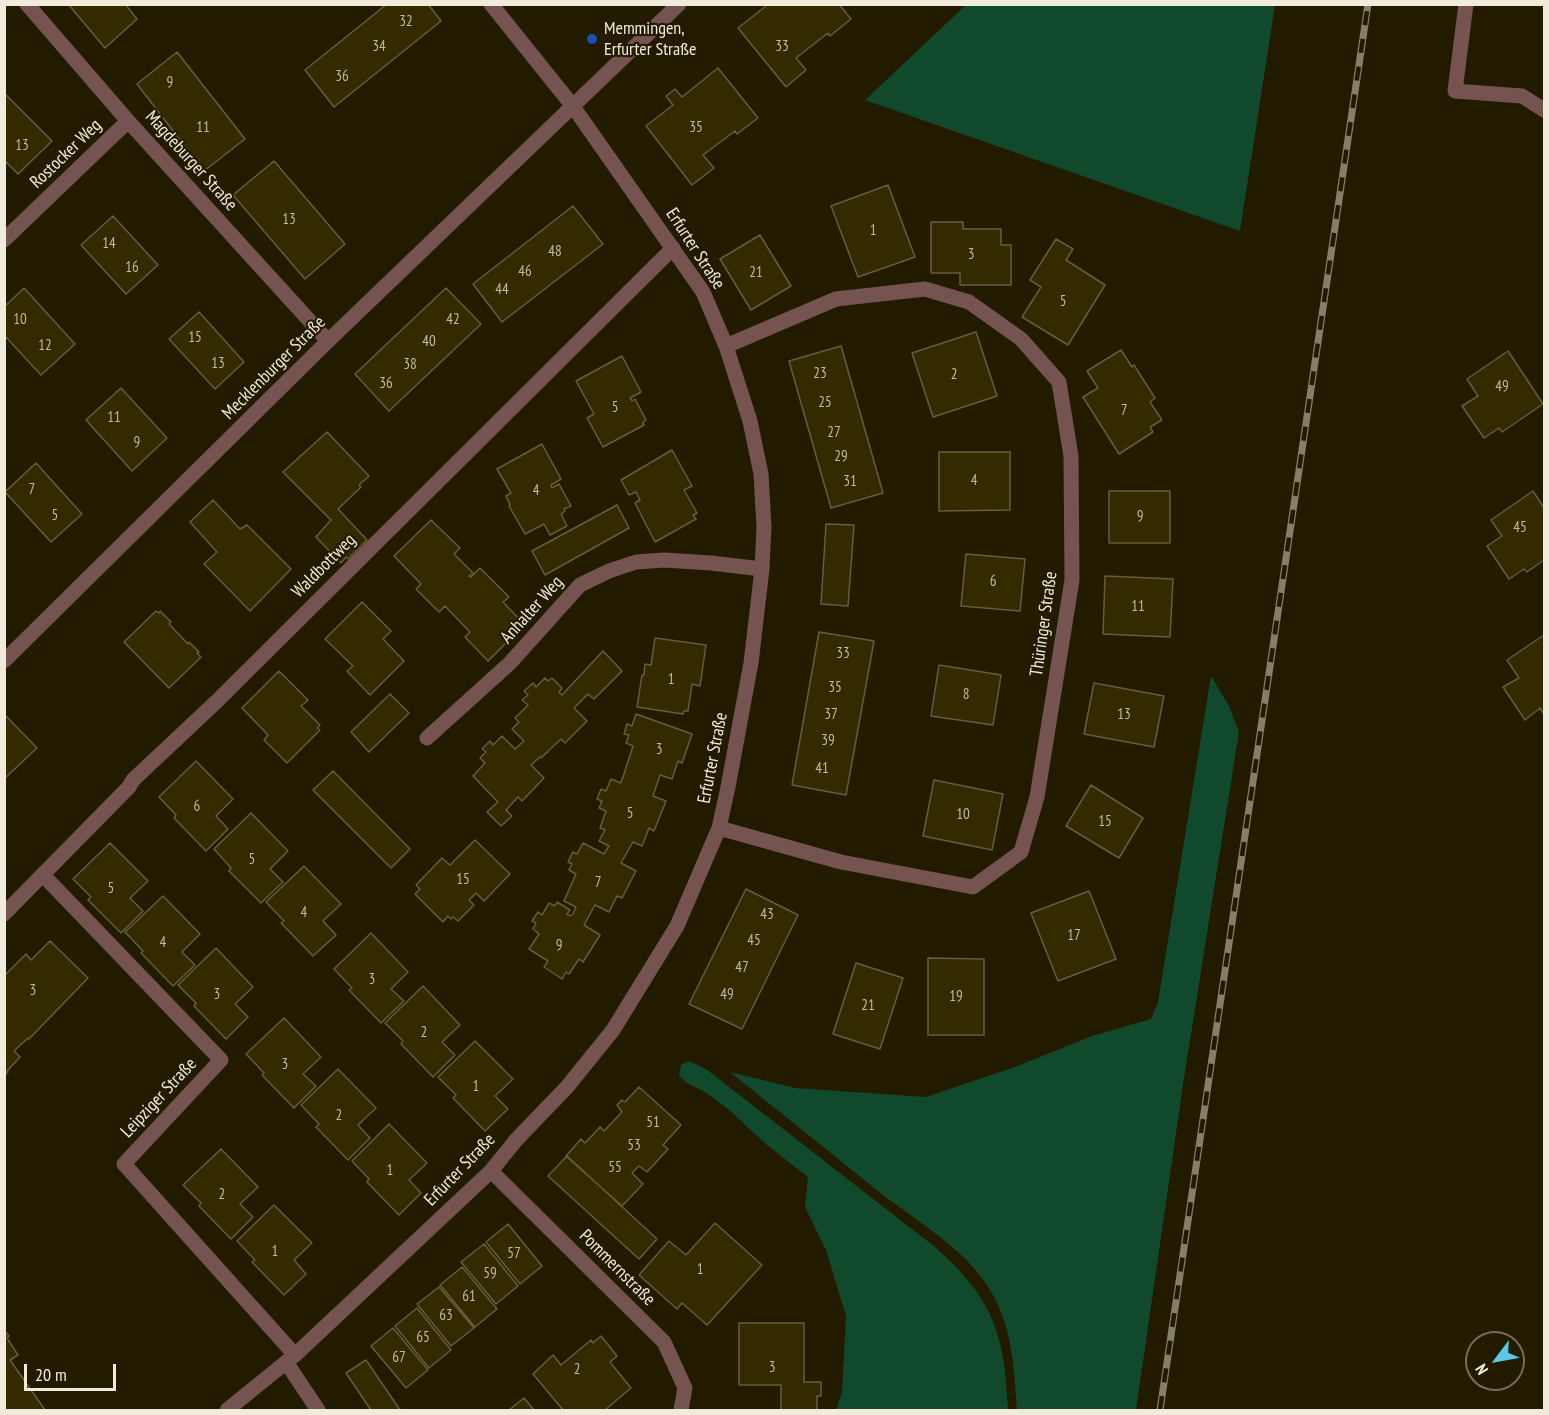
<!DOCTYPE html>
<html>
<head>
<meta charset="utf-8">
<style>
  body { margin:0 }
  #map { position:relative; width:1549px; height:1415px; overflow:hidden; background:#231b00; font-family:"PT Sans Narrow",sans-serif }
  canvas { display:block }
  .frame { position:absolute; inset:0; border:6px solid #f0ebda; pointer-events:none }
  .north { position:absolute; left:1465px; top:1331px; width:60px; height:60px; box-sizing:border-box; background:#231b00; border:2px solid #756e57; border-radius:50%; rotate:238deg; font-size:16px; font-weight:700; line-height:24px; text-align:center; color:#f0ebda }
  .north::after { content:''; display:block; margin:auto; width:21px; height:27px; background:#5cc7e8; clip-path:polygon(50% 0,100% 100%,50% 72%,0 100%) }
  .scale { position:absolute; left:24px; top:1364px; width:92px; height:27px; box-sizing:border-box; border:3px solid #f0ebda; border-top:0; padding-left:8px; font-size:18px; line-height:21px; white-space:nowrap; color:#f0ebda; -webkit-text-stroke:4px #231b00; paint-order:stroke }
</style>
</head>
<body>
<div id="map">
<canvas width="1549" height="1415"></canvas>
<div class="frame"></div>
<div class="north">N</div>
<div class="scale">20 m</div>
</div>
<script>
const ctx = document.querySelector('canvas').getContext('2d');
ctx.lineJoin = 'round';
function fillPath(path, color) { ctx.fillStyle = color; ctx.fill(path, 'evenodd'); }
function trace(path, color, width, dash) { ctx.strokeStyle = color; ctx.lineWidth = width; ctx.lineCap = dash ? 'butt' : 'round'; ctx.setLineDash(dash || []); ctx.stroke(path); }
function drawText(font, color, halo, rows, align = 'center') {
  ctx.font = font + ' "PT Sans Narrow",sans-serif'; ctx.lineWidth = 4.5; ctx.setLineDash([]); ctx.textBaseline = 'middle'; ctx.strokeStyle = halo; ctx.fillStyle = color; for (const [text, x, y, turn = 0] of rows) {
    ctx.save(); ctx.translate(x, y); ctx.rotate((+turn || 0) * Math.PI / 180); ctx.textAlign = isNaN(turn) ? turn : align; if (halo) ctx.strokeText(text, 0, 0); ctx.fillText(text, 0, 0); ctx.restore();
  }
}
fillPath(new Path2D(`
  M966,5H1275L1240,231L865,100Z
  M1211,676L1229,706L1239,732L1184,1078L1136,1410H1017C1014,1371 1013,1331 993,1295C969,1251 922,1225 883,1195C832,1154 781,1113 730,1072L795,1088L926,1097L1015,1067L1092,1036L1151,1019L1158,1002Z
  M689,1061L706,1069L935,1247C993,1298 1005,1335 1008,1410H836L842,1392L846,1316L826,1250L805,1207L808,1177L767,1145L728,1109L705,1092L687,1083L679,1076L681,1065Z`), '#11492c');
const building = new Path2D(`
  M68,4H125L137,19L105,48Z
  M387,4H428L441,21L334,107L305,70Z
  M764,4H839L851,19L830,36L828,33L796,58L806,70L786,87L738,28L766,6Z
  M177,52L245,139L204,171L137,84Z
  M718,68L758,118L737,134L735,131L703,155L714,168L692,185L646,126L673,105L666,96L675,89L682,97Z
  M4,93L52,141L18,174L4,160Z
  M274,161L345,244L305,279L233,195Z
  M888,185L915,257L858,277L831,206Z
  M573,206L603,244L502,322L473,284Z
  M113,216L158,265L126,294L81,245Z
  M931,222H963V229H1001V245H1011V285H960V273H931Z
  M760,235L791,286L751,310L720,259Z
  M1056,239L1073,249L1066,260L1105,285L1068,345L1022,317L1041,287L1030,280Z
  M24,288L75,344L41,375L4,335V307Z
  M446,288L481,324L389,411L355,374Z
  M199,312L244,362L215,389L169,339Z
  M976,332L997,396L933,417L912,353Z
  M841,346L883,493L831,508L789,361Z
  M1121,350L1132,367L1134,365L1155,398L1150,402L1162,420L1150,427L1153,432L1119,454L1083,397L1098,388L1087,371Z
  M1508,351L1543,404L1502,432L1499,428L1484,438L1462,406L1478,396L1467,379Z
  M622,356L641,392L630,398L632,401L635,399L646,420L643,422L644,425L603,447L587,418L594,414L576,381Z
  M121,388L167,438L132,471L86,420Z
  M327,432L369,476L359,485L361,487L338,509L367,540L348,559L346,557L341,563L316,537L331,520L283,472Z
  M542,444L561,479L551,485L552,488L559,484L571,506L564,509L565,511L561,514L567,526L550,535L544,524L525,534L509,506L510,505L506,496L511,493L497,469Z
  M672,450L692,486L684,490L697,513L693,515L696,519L655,542L635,503L640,500L636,492L629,495L621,480Z
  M939,452H1010V510L939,511Z
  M36,463L82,514L51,542L5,492Z
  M1109,491H1170V543H1109Z
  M1533,491L1544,508V560L1527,572L1524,569L1509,579L1487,546L1502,536L1491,520Z
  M213,500L240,529L247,525L291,569L250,611L204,564L217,552L190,522Z
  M617,505L629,528L545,575L532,551Z
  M431,520L460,548L454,554L473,573L469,576L471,577L480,568L509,597L503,602L522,622L519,626L521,628L488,661L465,637L470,632L445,606L439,612L416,589L421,584L394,556Z
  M826,524L854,525L848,606L821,604Z
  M966,554L1025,559L1020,611L961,606Z
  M1105,576L1173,579L1170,637L1103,634Z
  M362,602L391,631L383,639L404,661L370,695L347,671L353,666L325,639Z
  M156,611L159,613L160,611L171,622L169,624L188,644L189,642L199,652L197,653L201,657L169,688L124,642Z
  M819,632L874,641L846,795L792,785Z
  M1544,635V711L1543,713L1540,708L1525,720L1503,687L1519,678L1507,660Z
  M655,638L706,645L700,686L692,684L688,711H684L683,714L637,707L642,675H644L645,664L651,665Z
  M603,651L622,671L594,699L588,694L574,708L587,721L565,743L561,739L541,758L540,757L531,765L544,778L522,801L518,797L506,810L512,816L501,826L487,812L498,802L473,776L485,763L480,758L486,752L482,749L490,741L493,745L502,736L515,749L524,741L512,729L519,722L515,718L528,705L522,700L528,695L524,691L533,683L536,687L545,678L548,681L552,678L562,688L559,692L562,695Z
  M939,665L1001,675L993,725L931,716Z
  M279,671L308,700L301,706L320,725L317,728L320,730L287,763L264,740L268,735L242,708Z
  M1094,683L1164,696L1154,747L1084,734Z
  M390,694L409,713L369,752L351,732Z
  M4,714L37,748L4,779Z
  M636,714L692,734L682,763L678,761L672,779L660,775L653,796L666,801L654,831L649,828L642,846L633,842L621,863L636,871L622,898L617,896L609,912L595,905L584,925L600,935L583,962L579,959L569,974L566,972L562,979L544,967L548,961L529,949L539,934L533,929L536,923L532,921L538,912L542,915L549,903L555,906L557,902L570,910L567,914L570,916L573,914L576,907L564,901L576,874L569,870L572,864L568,862L573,852L577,854L583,843L604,854L609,846L599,841L605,830L600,828L606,811L599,808L602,801L597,799L601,789L606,791L611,779L621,783L633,746L626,743L629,735L624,734L627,724L632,726Z
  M196,761L233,799L216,816L228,829L206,851L174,818L176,815L159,797Z
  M333,771L410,849L391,868L313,790Z
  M934,780L1003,794L992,850L923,836Z
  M1091,785L1143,818L1119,858L1066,826Z
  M251,813L288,851L270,869L283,882L261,903L229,871L231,868L214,849Z
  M475,840L510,874L484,901L476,893L469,900L474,905L458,921L453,917L451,919L448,916L443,922L415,894L420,889L416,885L442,858L450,865Z
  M110,843L148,881L130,898L143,911L121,933L88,900L91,897L73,879Z
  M304,866L341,904L323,921L336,935L313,956L281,923L284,921L266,902Z
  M746,889L798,915L742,1029L689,1004Z
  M1089,891L1116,959L1058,981L1031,913Z
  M163,896L200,934L182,952L195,965L173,986L141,953L143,951L125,932Z
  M371,933L408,972L391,989L404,1001L381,1023L349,990L352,988L334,969Z
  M50,941L88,978L29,1039L28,1038L14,1051L20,1057L7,1071L8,1072L4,1076V976L26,954L31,960Z
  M216,948L253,987L235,1004L248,1017L226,1039L194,1006L196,1003L178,985Z
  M928,958L984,959V1035H928Z
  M856,963L903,978L880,1049L833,1034Z
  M423,986L460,1025L442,1042L455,1055L433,1077L401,1044L403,1041L385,1023Z
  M284,1018L321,1057L303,1074L316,1086L294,1108L262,1075L264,1073L246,1054Z
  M475,1041L513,1079L495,1096L508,1109L485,1131L453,1098L456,1095L438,1077Z
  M338,1069L376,1108L358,1125L370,1138L348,1160L316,1127L319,1124L301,1105Z
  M639,1087L681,1125L663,1145L668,1149L647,1172L639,1166L632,1173L643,1184L622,1206L566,1156L581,1139L585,1143L600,1127L604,1131L622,1112L617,1105L622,1100L625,1102Z
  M389,1124L427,1163L409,1180L421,1193L399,1215L367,1182L369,1179L352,1161Z
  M221,1149L258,1187L240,1204L253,1217L231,1239L199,1206L201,1203L183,1185Z
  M567,1156L657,1239L639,1259L548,1176Z
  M274,1205L312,1243L294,1260L306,1274L284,1295L252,1262L255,1260L237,1241Z
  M715,1223L762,1265L707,1325L682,1303L677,1309L639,1275L669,1241L686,1255Z
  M508,1224L542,1266L520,1284L486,1242Z
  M484,1244L518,1286L496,1304L461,1262Z
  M462,1267L497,1309L475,1327L440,1285Z
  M439,1287L474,1328L451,1346L417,1304Z
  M417,1308L451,1350L429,1368L395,1326Z
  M739,1323H804V1382H821V1396H817V1410H781V1385H739Z
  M393,1328L428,1370L406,1388L371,1346Z
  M4,1330L9,1336L7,1338L18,1355L10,1360L45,1410H4Z
  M601,1336L617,1356L610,1362L631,1388L605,1410H563L533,1374L553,1355L561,1365L591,1340L593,1343Z
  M366,1360L400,1410H371L346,1373Z
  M524,1398L534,1410H509Z`);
fillPath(building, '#342a00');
trace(building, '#655d3e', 1.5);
trace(new Path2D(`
  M27,4L128,121L328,341
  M1466,4L1455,91L1522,96L1544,110
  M4,240L128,121
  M4,661L328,341L679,4
  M427,738L510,663L580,585L609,571L636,562L664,560L711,563L762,569
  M719,828L841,862L973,887L1021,852L1037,797L1072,580L1071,456L1059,382L1021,339L969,302L925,289L836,299L726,346
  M43,875L221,1060L124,1164L295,1355
  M4,914L129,787L133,780L216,702L673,248
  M491,1171L664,1342L685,1388L681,1410
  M286,1362L318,1410
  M227,1410L295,1355L491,1171L516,1140L567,1087L613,1030L677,926L719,828L728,787L751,663L762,569L764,527L761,474L750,421L726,346L703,292L572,105L491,4`), '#745350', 15);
const rail = new Path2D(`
  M1160,1410L1368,4`);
trace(rail, '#857f69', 7);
trace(rail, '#231b00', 4.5, [14]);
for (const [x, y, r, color] of [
  [592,39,6,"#1a4fb4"]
]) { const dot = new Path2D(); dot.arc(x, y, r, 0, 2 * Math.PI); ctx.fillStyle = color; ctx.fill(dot); trace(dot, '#231b00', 2); }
drawText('15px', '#c1bba4', null, [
  ["32",406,22],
  ["34",379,47],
  ["33",782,47],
  ["36",342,77],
  ["9",170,83],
  ["11",203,128],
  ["35",696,128],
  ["13",22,146],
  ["13",289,220],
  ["1",873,231],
  ["14",109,244],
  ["48",555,252],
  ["3",971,255],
  ["16",132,268],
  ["46",525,272],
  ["21",756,273],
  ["44",502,290],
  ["5",1063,302],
  ["10",20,320],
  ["42",453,320],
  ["15",195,338],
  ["40",429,342],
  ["12",45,346],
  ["13",218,364],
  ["38",410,365],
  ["23",820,374],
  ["2",954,375],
  ["36",386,384],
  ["49",1502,387],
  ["25",825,403],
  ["5",615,408],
  ["7",1124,411],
  ["11",114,418],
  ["27",834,433],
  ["9",137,443],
  ["29",841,457],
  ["4",974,481],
  ["31",850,482],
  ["7",32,490],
  ["4",536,491],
  ["5",55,516],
  ["9",1140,517],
  ["45",1520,528],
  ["6",993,582],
  ["11",1138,607],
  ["33",843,654],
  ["1",671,680],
  ["35",835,688],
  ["8",966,695],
  ["37",831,715],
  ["13",1124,715],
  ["39",828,741],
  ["3",659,750],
  ["41",822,769],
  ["6",197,807],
  ["5",630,814],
  ["10",963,815],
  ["15",1105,822],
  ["5",252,860],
  ["15",463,880],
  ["7",598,883],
  ["5",111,889],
  ["4",304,913],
  ["43",767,915],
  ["17",1074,936],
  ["45",754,941],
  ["4",163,943],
  ["9",559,946],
  ["47",742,968],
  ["3",372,980],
  ["3",33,991],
  ["3",217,995],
  ["49",727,995],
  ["19",956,997],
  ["21",868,1006],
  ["2",424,1033],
  ["3",285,1065],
  ["1",476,1087],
  ["2",339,1116],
  ["51",653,1123],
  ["53",634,1146],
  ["55",615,1168],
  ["1",390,1171],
  ["2",222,1195],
  ["1",275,1252],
  ["57",514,1254],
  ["1",700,1270],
  ["59",490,1274],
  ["61",469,1297],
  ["63",446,1316],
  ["65",423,1338],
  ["67",399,1358],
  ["3",772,1368],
  ["2",577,1370]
]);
drawText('18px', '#f0ebda', '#231b00', [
  ["Memmingen,",604,29],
  ["Erfurter Straße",604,50]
], 'left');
drawText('18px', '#f0ebda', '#231b00', [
  ["Rostocker Weg",66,154,-44],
  ["Magdeburger Straße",191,161,48],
  ["Erfurter Straße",695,249,57],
  ["Mecklenburger Straße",274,368,-45],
  ["Waldbottweg",324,566,-45],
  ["Anhalter Weg",532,610,-48],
  ["Thüringer Straße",1044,624,-82],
  ["Erfurter Straße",713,758,-79],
  ["Leipziger Straße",159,1098,-47],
  ["Erfurter Straße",460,1170,-46],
  ["Pommernstraße",617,1268,45]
]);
</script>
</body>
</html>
